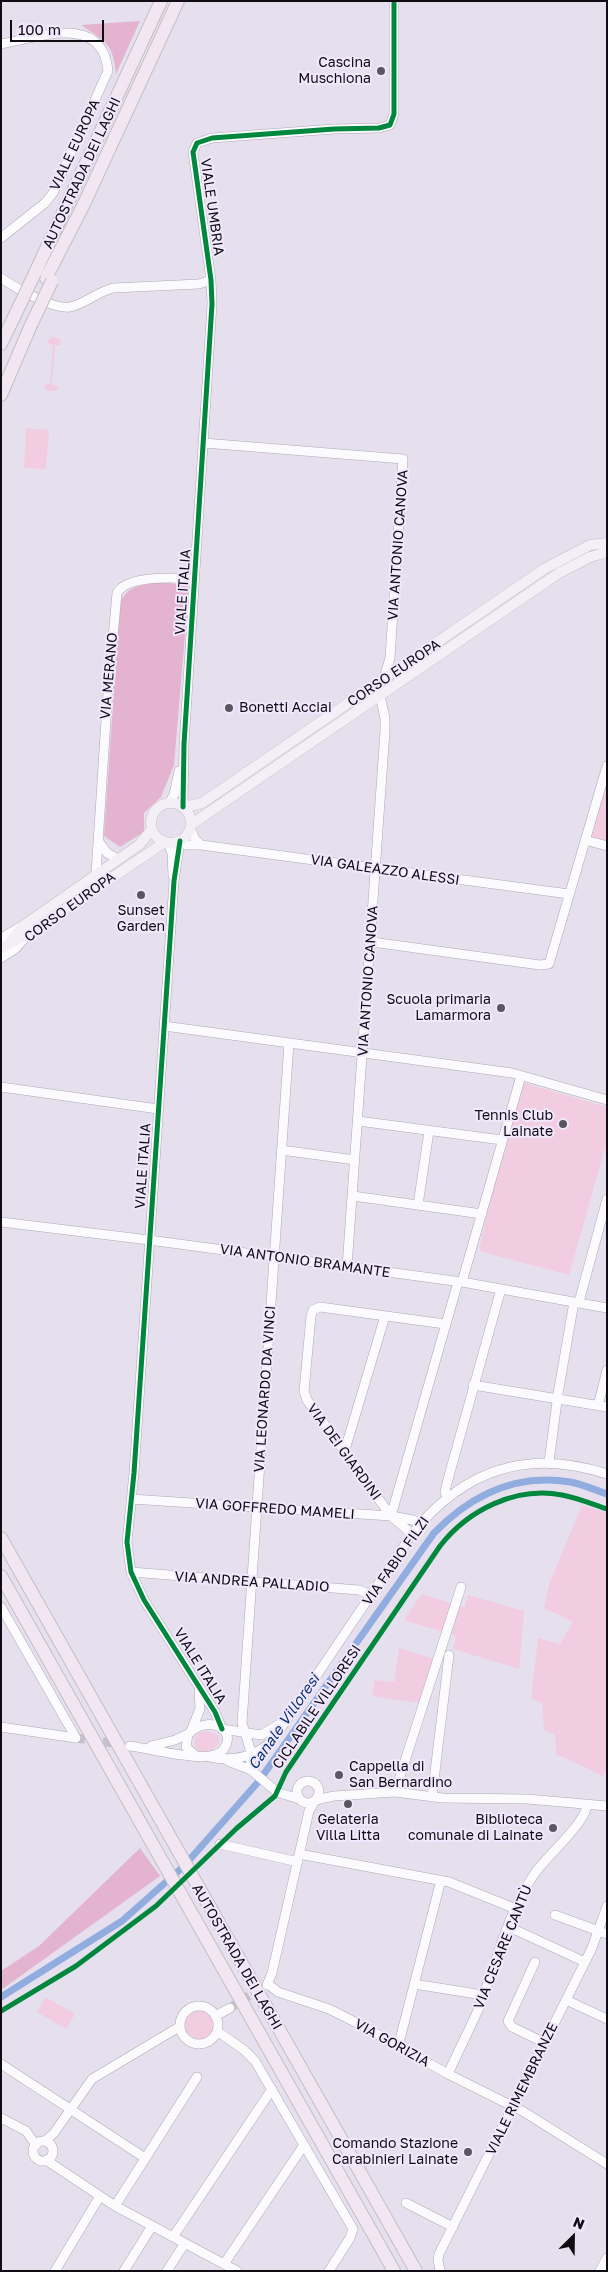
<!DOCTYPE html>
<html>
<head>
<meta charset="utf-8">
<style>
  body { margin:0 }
  #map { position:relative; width:608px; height:2272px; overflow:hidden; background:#e6e0ee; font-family:"Golos Text",sans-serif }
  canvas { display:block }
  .frame { position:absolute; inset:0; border:2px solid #100c14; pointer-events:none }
  .north { position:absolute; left:548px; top:2212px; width:50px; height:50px; -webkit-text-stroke:4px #f1e8fd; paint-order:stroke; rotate:23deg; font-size:14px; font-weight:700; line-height:20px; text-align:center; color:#100c14 }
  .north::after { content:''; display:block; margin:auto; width:18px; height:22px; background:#100c14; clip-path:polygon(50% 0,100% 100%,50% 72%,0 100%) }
  .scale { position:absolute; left:10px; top:20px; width:94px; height:22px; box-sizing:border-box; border:2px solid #100c14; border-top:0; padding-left:6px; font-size:15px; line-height:18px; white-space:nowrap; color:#100c14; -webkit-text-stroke:4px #f1e8fd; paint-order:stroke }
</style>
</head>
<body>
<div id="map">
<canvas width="608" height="2272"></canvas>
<div class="frame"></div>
<div class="north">N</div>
<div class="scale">100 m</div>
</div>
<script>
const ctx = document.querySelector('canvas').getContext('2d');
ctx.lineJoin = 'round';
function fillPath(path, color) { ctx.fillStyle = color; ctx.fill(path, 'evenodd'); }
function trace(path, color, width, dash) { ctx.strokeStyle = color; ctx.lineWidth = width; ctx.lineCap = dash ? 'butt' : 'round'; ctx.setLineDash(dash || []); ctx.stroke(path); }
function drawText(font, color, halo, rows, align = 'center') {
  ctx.font = font + ' "Golos Text",sans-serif'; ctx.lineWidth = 4; ctx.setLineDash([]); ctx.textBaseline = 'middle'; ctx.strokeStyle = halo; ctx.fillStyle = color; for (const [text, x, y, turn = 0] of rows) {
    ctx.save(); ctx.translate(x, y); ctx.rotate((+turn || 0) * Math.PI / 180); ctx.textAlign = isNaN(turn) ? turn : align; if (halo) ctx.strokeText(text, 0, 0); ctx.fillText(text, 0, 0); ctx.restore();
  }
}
fillPath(new Path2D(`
  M52,337L59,338L61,342L60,345H55L52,384L59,387L55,391H48L44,387L46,384H50L53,345L47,343V341Z
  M26,428L49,430L46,469L24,468Z
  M607,784V842L593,838L591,835Z
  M514,1080L607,1107V1141L569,1275L479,1251Z
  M582,1505L607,1513V1769L603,1776L556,1754L555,1734L544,1730L542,1703L531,1698L538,1638L560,1644L573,1622L544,1608L550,1582Z
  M422,1594L453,1604L444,1632L406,1621L405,1618Z
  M468,1595L524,1611L519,1669L453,1649L456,1636L451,1634L459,1606L465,1607Z
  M399,1648L434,1659L419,1703L372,1696L375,1680L394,1682Z
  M207,1731L218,1735L219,1743L212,1751L200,1752L194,1745L196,1734Z
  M45,1997L75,2014L66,2029L37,2012Z
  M183 2025a16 16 0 1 1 32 0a16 16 0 1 1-32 0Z`), '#f2cce1');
fillPath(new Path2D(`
  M140,21L116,74C113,43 106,42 81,25Z
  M165,582L189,587L174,765L161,797L144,813V832L120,847L104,836L120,603C127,584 147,584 165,582Z
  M140,1848L160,1876L1,1990V1971L39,1946Z`), '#e4b3cf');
trace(new Path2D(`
  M1,1997L122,1921L184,1866L259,1781L434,1533C471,1495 516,1473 570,1482C582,1484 595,1490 607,1494`), '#91ade0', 7);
trace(new Path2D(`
  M76,1738L121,1744
  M230,2008L261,1988`), '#c6c0cd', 9, [9, 4.5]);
const minor = new Path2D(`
  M1,44C39,37 103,13 108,71L53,193L45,203L1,238
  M1,278C14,287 54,310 70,307C85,304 97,292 113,288L199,284L211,280
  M204,443L403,459L390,658L383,681
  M169,803L174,795L179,771
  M183,807L184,744L212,304L211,280L193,152L197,143L212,138L334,129L379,128L390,125L394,114V1
  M191,830L195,839L201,845
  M585,840L607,846
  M180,841L174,881L134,1473L127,1542L131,1572L144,1600L215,1712L222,1729
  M180,841L187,845H201L569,894
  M99,842L107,853L118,859
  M168,843L172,853L173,876
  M96,874L107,704L117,593C127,575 177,577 195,580
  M1,938L22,926
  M372,942L540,965L549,964L607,766
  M1,958L15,949L26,937
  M164,1026L512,1073L607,1100
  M1,1087L158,1109
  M358,1121L502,1140
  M281,1150L355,1160
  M353,1196L482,1214
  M418,1205L429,1131
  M1,1222L149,1240L462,1282L607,1308
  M347,1267L385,731V718L380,696
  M462,1282L521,1076
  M579,1302L607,1199
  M473,1385L607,1407
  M598,1406L607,1370
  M344,1453L385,1316
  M549,1462L558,1394L574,1302
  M447,1497L445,1492L447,1483L501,1289
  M131,1499L391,1516L413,1520L420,1524
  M391,1516L458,1282
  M412,1534L391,1516L307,1400L304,1391L311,1316L313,1310L320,1307L445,1324
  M131,1572L359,1590L371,1595
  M1,1607L76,1738
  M1,1727L76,1738
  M222,1729L261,1735L285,1721
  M191,1731L200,1709L199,1687
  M130,1746C149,1748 211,1766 223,1750C239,1729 208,1714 188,1734L186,1747L196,1756
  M151,1746L175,1740L190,1733
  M210,1757C234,1762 255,1757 273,1740L412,1534C464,1469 528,1448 607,1474
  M228,1761L251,1770L277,1792L299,1799
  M251,1770L250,1749L242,1723L289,1043
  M297 1792a11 11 0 1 1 22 0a11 11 0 1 1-22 0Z
  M395,1792L461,1587
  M432,1797L449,1655
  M316,1800L334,1796L395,1792L442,1798L527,1799L607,1806
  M220,1844L298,1862
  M299,1854L449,1882L516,1909
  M555,1915L607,1934
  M509,1927L585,1962
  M535,1962L508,2021L512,2027L545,2043
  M268,1984L278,1992L329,2009L359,2024L448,2074L524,2112L607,2164
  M414,1984L483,1995
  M267,1985L272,1973L309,1811L314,1802
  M566,2000L607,2019
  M180 2025a19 19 0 1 1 38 0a19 19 0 1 1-38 0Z
  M215,2016L230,2008
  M217,2031L244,2050L255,2061L353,2229L350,2238L329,2271
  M398,2047L441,1880
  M1,2064L145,2158
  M448,2074C458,2052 469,2030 479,2008C496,1964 507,1913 535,1873C546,1857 587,1822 587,1804
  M1,2118L26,2131L36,2145
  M45,2141L54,2133L92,2079L179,2027
  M33 2151a10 10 0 1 1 20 0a10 10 0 1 1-20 0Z
  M46,2160L115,2206L237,2271
  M406,2203L453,2227
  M115,2206L197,2077
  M173,2237L272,2089
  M224,2264L304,2145
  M55,2271L100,2196
  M124,2271L152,2226
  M167,2271L185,2243
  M440,2271L438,2260L439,2254L592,1948L607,1906
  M600,2271L607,2258`);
const major = new Path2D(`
  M151 823a20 20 0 1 1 40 0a20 20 0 1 1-40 0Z
  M184,807L202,803L544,569L590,545L607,543
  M192,824L559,573L590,557L607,552
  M12,939L24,925L139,845L152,829
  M1,948L30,933L165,842`);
const highway = new Path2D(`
  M35,273L161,1
  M46,278L83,206L178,1
  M1,344L15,315
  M1,395L31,325
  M1,1538L416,2271
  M1,1576L394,2271`);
trace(minor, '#ada8b4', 10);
trace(major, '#c2bfc5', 11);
trace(highway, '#c2bfc5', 14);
trace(minor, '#fbfafc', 9);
trace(major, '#f4eef6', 10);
trace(highway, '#f1e6f1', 12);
const highwayBridge = new Path2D(`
  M15,315L35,273
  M31,325L52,281`);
trace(highwayBridge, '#c2bfc5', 14, []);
trace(highwayBridge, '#f1e6f1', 12);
trace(new Path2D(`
  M183,807L184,744L212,304L211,280L193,152L197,143L212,138L334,129L379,128L390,125L394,114V1
  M180,841L174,881L134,1473L127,1542L131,1572L144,1600L215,1712L222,1729
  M1,2011L76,1966L156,1906L237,1828L275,1796L286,1772L440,1546C468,1510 516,1486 562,1495C578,1498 592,1504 607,1509`), '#00873e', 5);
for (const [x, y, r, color] of [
  [381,71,5,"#5b5660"],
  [229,708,5,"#5b5660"],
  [141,895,5,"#5b5660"],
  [501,1008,5,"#5b5660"],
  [563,1124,5,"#5b5660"],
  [339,1775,5,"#5b5660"],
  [348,1804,5,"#5b5660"],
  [553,1828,5,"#5b5660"],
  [468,2152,5,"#5b5660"]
]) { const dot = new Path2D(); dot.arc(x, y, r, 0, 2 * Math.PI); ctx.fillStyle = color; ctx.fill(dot); trace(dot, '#f1e8fd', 2); }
drawText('14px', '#100c14', '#f1e8fd', [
  ["Cascina",371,63],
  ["Muschiona",371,79],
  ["Bonetti Acciai",239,708,"left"],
  ["Sunset",141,911,"center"],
  ["Garden",141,927,"center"],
  ["Scuola primaria",491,1000],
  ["Lamarmora",491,1016],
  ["Tennis Club",553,1116],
  ["Lainate",553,1132],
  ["Cappella di",349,1767,"left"],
  ["San Bernardino",349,1783,"left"],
  ["Gelateria",348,1820,"center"],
  ["Villa Litta",348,1836,"center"],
  ["Biblioteca",543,1820],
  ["comunale di Lainate",543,1836],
  ["Comando Stazione",458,2144],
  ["Carabinieri Lainate",458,2160]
], 'right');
drawText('14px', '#100c14', '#f1e8fd', [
  ["VIALE EUROPA",75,145,-65],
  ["AUTOSTRADA DEI LAGHI",82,173,-65],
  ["VIALE UMBRIA",212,207,82],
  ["VIA ANTONIO CANOVA",398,545,-86],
  ["VIALE ITALIA",183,592,-86],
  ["CORSO EUROPA",394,673,-34],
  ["VIA MERANO",109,676,-85],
  ["VIA GALEAZZO ALESSI",385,870,8],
  ["CORSO EUROPA",70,907,-36],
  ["VIA ANTONIO CANOVA",368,981,-86],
  ["VIALE ITALIA",143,1166,-86],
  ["VIA ANTONIO BRAMANTE",305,1261,8],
  ["VIA LEONARDO DA VINCI",265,1389,-86],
  ["VIA DEI GIARDINI",344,1452,54],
  ["VIA GOFFREDO MAMELI",275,1509,4],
  ["VIA FABIO FILZI",396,1561,-55],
  ["VIA ANDREA PALLADIO",252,1582,4],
  ["VIALE ITALIA",200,1666,58],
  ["CICLABILE VILLORESI",317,1707,-56],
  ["VIA CESARE CANTÙ",503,1947,-68],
  ["AUTOSTRADA DEI LAGHI",237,1957,60],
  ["VIA GORIZIA",392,2043,29],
  ["VIALE RIMEMBRANZE",522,2089,-64]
]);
drawText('italic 15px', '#0e3570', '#f1e8fd', [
  ["Canale Villoresi",284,1722,-55]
]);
</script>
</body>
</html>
